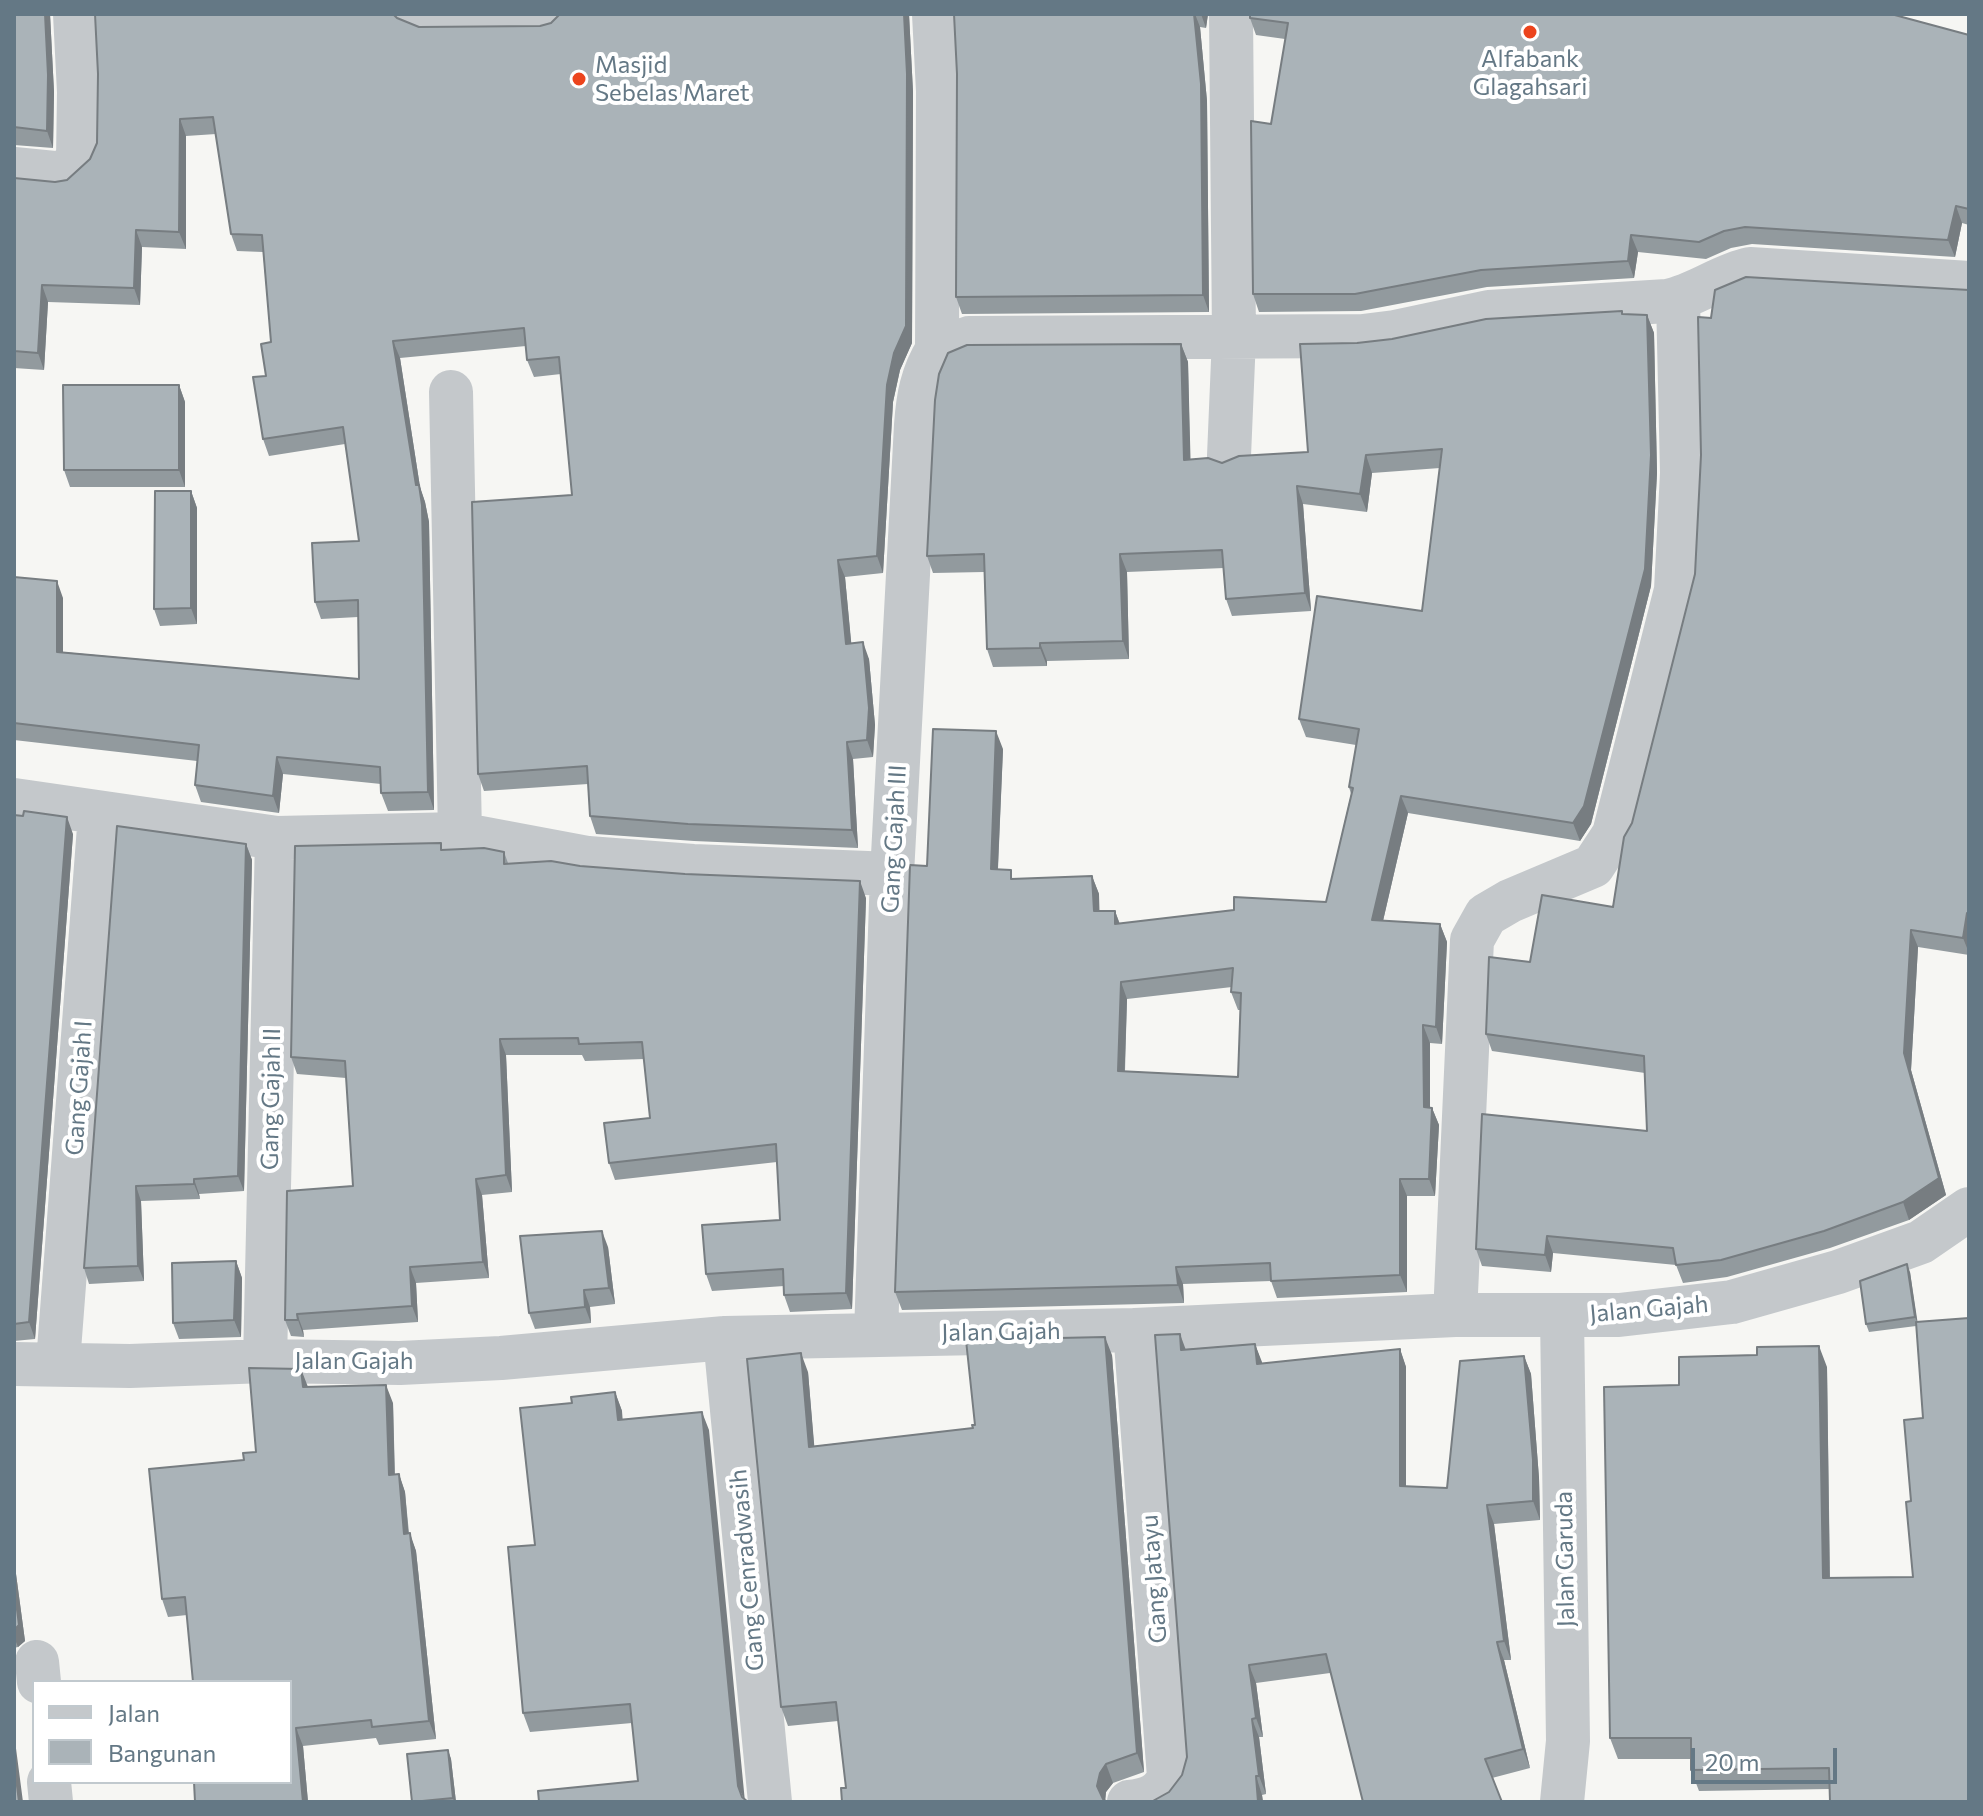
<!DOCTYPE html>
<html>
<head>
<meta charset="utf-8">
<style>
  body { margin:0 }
  #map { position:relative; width:1983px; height:1816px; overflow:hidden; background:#f6f6f3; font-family:Commissioner,sans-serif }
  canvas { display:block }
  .frame { position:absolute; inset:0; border:16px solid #647885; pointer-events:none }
  .legend { position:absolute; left:32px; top:1680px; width:260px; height:104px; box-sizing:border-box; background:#fff; border:2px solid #c1c9ce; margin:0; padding:10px 14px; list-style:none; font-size:24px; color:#647885 }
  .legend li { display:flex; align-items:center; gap:16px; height:40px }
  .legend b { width:40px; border:2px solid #c1c9ce }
  .scale { position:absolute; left:1691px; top:1748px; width:146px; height:36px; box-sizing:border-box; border:4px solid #647885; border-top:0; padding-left:10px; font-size:24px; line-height:28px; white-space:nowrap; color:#647885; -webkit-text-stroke:6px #fff; paint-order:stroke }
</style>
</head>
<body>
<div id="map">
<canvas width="1983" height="1816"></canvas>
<div class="frame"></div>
<ul class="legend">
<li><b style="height:10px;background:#c4c8cb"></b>Jalan</li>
<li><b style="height:22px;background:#aab3b8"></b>Bangunan</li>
</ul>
<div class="scale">20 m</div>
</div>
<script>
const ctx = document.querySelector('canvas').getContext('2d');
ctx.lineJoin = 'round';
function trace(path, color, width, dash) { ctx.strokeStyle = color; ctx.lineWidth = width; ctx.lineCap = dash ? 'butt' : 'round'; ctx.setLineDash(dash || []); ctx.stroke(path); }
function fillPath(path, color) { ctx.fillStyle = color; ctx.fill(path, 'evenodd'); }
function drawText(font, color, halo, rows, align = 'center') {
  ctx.font = font + ' Commissioner,sans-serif'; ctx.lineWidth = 8; ctx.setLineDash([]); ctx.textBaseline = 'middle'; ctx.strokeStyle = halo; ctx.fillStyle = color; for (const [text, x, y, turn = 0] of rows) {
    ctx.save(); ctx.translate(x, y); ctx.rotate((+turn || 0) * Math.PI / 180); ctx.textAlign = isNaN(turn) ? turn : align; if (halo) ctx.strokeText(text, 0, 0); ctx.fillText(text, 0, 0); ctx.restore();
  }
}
trace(new Path2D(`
  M416,14L425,19L545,18
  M934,14L938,91L937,350
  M14,169L64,174L78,159L79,92L75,14
  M937,350L969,338L1363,336L1395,332L1489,312L1667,301C1697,295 1721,275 1750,269L1969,283
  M451,392L460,834
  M1229,456L1234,337L1231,14
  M14,800L277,838L460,834L588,858L693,866L892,874
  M1455,1315L1472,940L1486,915L1510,901L1593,866L1614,834L1676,590L1682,473L1678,299
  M1562,1315L1568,1741L1562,1802
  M876,1333L892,874L916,425C918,397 922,374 937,350
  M725,1338L770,1802
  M265,1361L277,838
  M58,1363L100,814
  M14,1364L130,1366L265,1361L400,1363L501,1358L725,1338L1135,1330L1455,1315H1619L1732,1302L1838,1272L1921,1242L1969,1209
  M37,1662L39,1682
  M49,1782L51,1802
  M1129,1802C1148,1800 1162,1795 1169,1777L1135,1330`), '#c4c8cb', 44);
fillPath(new Path2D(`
  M14,14H50L54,92L53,148L14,145Z
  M909,14L913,92L912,343L900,370L893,402L883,573L845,577L851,643L869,659L875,725L873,757L853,759L858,848L694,841L596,834L590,816L588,784L484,791L478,774L572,495L561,374L534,377L527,360L526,346L400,358L420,487L425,502L429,522L434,810L388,811L381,793V784L283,774L279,813L201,802L195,785L197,761L14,740V577L63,598V652L359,679L358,617L321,619L315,602L359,541L345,444L269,456L263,439L266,376L271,342L263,252L237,251L231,234L216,134L186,136V249L142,247L140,305L48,302L44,370L14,368V178L55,182L67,180L90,159L97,143L98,74L397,18L419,27L540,26Z
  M954,14H1208L1206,28L1200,27L1207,101L1209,312L962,314L956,297L957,74Z
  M1250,18L1969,35V225L1962,223L1955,257L1752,244L1731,248L1706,259L1638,252L1634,278L1487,287L1361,311L1259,312L1253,294L1271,124L1285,39L1256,35Z
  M1969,290V955L1918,947L1911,1070L1946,1195L1909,1220L1830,1248L1727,1277L1683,1283L1676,1265L1553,1253L1551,1272L1482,1266L1476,1249L1647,1131L1645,1073L1492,1051L1486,1034L1530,962L1613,907L1632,823L1695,574L1711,318Z
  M1623,314L1647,315L1654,333L1657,473L1651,586L1591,824L1580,841L1408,813L1383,921L1440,924L1447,942L1442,1044L1430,1043V1107L1432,1108L1439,1125L1435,1196H1407V1292L1277,1298L1271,1281L1183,1284L1184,1303L902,1310L895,1292L927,866L1003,749L998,869L1014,879L1092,876L1099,894V911H1115L1120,924L1326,902L1351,794L1349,787L1356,745L1306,737L1299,719L1422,611L1440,468L1372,473L1367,512L1303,504L1311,611L1232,616L1226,599L1224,568L1127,572L1129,659L1047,661V666L993,667L987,649L984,572L933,573L927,556L1181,344L1188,362L1190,460L1222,463L1308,452L1357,343ZM1232,987L1231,992L1238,1010H1241L1238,1077L1125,1071L1127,999Z
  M179,385L185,402V487H70L64,470Z
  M191,491L197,508V624L160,626L154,609Z
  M14,815L73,834L35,1339L14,1341Z
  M246,844L252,860L244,1191L199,1194L200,1199L141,1201L144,1281L89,1284L84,1268Z
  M443,850L504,852L508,863L580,866L866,898L852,1309L790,1312L784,1295V1286L712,1291L706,1274L780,1220L777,1162L615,1180L609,1163L650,1118L644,1059L585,1061L582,1055H506L512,1192L482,1195L489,1278L416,1283L418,1322L303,1330L304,1337L291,1336L285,1320L353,1186L346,1078L297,1074L291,1057Z
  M608,1247L615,1304L590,1307L591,1323L535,1329L529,1313Z
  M236,1261L242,1278L241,1337L179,1339L173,1323Z
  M1910,1272L1917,1322L1969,1802L1830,1789L1699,1791L1691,1770V1759H1618L1610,1738L1679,1385L1827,1367L1830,1578L1913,1577L1911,1501L1923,1418L1916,1326L1869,1332L1866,1324Z
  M1255,1344L1262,1364L1400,1349L1406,1367V1486L1447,1488L1524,1356L1531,1374L1539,1478L1540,1520L1494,1524L1511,1660H1504L1530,1768L1492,1778L1330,1673L1256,1683L1263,1737H1259L1266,1794L1262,1795L1263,1802H1151L1169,1792L1182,1775L1187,1757L1186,1349Z
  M1112,1355L1144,1772L1113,1783L1106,1792L1105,1801L846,1788L838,1721L788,1726L781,1707L808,1372L814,1446L973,1428L975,1425Z
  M308,1387L393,1403L395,1475L399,1474L405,1492L409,1533L416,1551L436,1739L379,1745L376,1738L303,1746L308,1802H195L290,1782L187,1615L168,1617L162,1599L256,1452Z
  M615,1392L622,1411V1419L709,1430L638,1781L632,1723L530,1732L523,1713L572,1403Z
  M14,1559L25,1641L18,1647L14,1648Z
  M448,1750L451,1759L456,1802H412Z`), '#929a9e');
fillPath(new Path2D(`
  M45,14H50L54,92L53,148L47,131Z
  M904,14H909L913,92L912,343L900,370L893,402L883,573L877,556Z
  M1194,14H1195L1200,27L1207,101L1209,312L1203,295Z
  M1201,14H1208L1206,28Z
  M180,119L186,136V249L179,232Z
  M1956,206L1962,223L1955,257L1948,240Z
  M136,230L142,247L140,305L134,288Z
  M1631,235L1638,252L1634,278L1628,261Z
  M42,285L48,302L44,370L38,353Z
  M1647,315L1654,333L1657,473L1651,586L1591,824L1580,841L1573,823Z
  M393,341L400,358L420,487L425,502L429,522L434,810L428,792L416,485Z
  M1181,344L1188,362L1191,478L1184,460Z
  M179,385L185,402V487L179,470Z
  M1366,455L1372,473L1367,512L1360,494Z
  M1297,486L1303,504L1311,611L1305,593Z
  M191,491L197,508V624L191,608Z
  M1120,554L1127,572L1129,659L1123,641Z
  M838,560L845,577L853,661L846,644Z
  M57,581L63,598V669L57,652Z
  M863,642L869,659L875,725L873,757L867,740Z
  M1040,643L1047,661V666L1040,648Z
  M996,731L1003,749L997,887L991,869Z
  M847,742L853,759L858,848L852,830Z
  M277,757L283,774L279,813L273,796Z
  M1401,796L1408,813L1379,938L1372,920Z
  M67,817L73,834L35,1339L29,1322Z
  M246,844L252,860L244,1191L238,1176Z
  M1092,876L1099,894L1100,929L1094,911Z
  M860,881L866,898L852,1309L846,1293Z
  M1115,911L1121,928L1115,924Z
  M1967,913L1969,919V953L1963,938Z
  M1440,924L1447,942L1442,1044L1436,1027Z
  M1911,930L1918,947L1911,1070L1946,1195L1909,1220L1903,1202L1904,1053Z
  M1121,982L1127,999L1124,1089L1118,1071Z
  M1423,1025L1430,1043V1124L1424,1107Z
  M500,1039L506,1055L512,1192L506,1175Z
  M1432,1108L1439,1125L1435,1196L1429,1179Z
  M194,1179L199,1194L200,1199L194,1184Z
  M476,1179L482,1195L489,1278L483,1262Z
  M1400,1179L1407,1196V1292L1400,1275Z
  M136,1186L141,1201L144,1281L138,1266Z
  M602,1231L608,1247L615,1304L609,1288Z
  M1547,1236L1553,1253L1551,1272L1545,1255Z
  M236,1261L242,1278L241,1337L234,1320Z
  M1907,1264L1910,1272L1918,1325L1915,1317Z
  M410,1267L416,1283L418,1322L412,1306Z
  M1176,1267L1183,1284L1184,1303L1178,1285Z
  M584,1290L590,1307L591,1323L585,1307Z
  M297,1314L303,1330L304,1337L298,1320Z
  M1180,1334L1187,1353L1181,1350Z
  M1105,1337L1112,1355L1144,1772L1137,1753Z
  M1255,1344L1262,1362L1264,1383L1257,1364Z
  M1819,1346L1827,1367L1830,1599L1823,1578Z
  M1400,1349L1406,1367V1504L1400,1486Z
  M801,1353L808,1372L816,1466L809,1447Z
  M1524,1356L1531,1374L1539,1478L1540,1520L1533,1501Z
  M301,1369L308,1387H303Z
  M386,1385L393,1403L395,1493L389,1475Z
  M615,1392L622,1411L624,1438L618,1420Z
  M702,1412L709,1430L745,1802L738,1786Z
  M399,1474L405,1492L410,1552L404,1534Z
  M1487,1505L1494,1524L1511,1660L1504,1641Z
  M410,1533L416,1551L436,1739L429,1721Z
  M14,1559L25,1641L18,1647L14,1637Z
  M1497,1642L1504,1660L1530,1768L1523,1749Z
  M1249,1665L1256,1683L1263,1737L1256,1718Z
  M1252,1719L1259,1737L1266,1794L1259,1776Z
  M296,1728L303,1746L308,1802H303Z
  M14,1733L23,1802H19L14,1762Z
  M448,1750L451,1759L456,1802H454L453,1798Z
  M1106,1764L1113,1783L1106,1792L1105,1802L1097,1786L1100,1773Z
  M1256,1776L1262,1795L1263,1802H1258Z`), '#777d81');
const building = new Path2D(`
  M14,14H45L48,75L47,131L14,127Z
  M95,14H393L397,18L419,27L540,26L551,23L560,14H904L907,74L906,326L894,353L887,385L877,556L838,560L846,644L863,642L869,708L867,740L847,742L852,830L688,824L590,816L587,766L478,774L472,502L572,495L559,357L527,360L524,328L393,341L416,485H419L422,505L428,792L381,793L380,767L277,757L273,796L195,785L199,745L14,723V577L57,581V652L359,679L358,600L315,602L312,543L359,541L343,427L263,439L253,377L266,376L261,344L271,342L262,235L231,234L213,117L180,119L179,232L136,230L134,288L42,285L38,353L14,351V178L55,182L67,180L90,159L97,143L98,74Z
  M954,14H1194L1201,84L1203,295L956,297L957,74Z
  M1250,14H1891L1969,35V209L1956,206L1948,240L1745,227L1724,231L1699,242L1631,235L1628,261L1481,270L1355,294H1253L1251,121L1271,124L1288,23L1250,18Z
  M1746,277L1969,290V913H1967L1963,938L1911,930L1904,1053L1939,1178L1903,1202L1824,1231L1721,1260L1676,1265L1673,1248L1547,1236L1545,1255L1476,1249L1482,1114L1647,1131L1644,1056L1486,1034L1489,957L1530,962L1542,895L1613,907L1624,837L1632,823L1695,574L1701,455L1698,317L1711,318L1715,290Z
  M1622,311V314L1647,315L1651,455L1645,569L1584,806L1573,823L1401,796L1372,920L1440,924L1436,1027L1423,1025L1424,1107L1432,1108L1429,1179H1400V1275L1271,1281L1270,1263L1176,1267L1178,1285L895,1292L910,865L927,866L933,729L996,731L991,869L1011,870V879L1092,876L1094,911H1115V924L1234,910V897L1326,902L1353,788L1349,787L1359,729L1299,719L1317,596L1422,611L1442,449L1366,455L1360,494L1297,486L1305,593L1226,599L1222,550L1120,554L1123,641L1040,643V648L987,649L984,554L927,556L935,400L939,374L948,353L967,345L1181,344L1184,460L1208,458L1222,463L1239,456L1308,452L1300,344L1357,343L1392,339L1486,319ZM1233,968L1231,992L1241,993L1238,1077L1118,1071L1121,982Z
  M63,385H179V470H64Z
  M155,491H191V608L154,609Z
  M24,811L67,817L29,1322L14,1324V815L23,816Z
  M117,826L246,844L238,1176L194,1179V1184L136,1186L138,1266L84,1268Z
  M441,843V850L484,848L504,852V864L551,861L580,866L685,874L860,881L846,1293L784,1295L783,1269L706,1274L702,1225L780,1220L776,1144L609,1163L604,1123L650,1118L642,1042L579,1044L578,1038L500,1039L506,1175L476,1179L483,1262L410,1267L412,1306L297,1314L298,1320H285L287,1191L353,1186L345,1061L291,1057L295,846Z
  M602,1231L609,1288L584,1290L585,1307L529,1313L520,1236Z
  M236,1261L234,1320L173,1323L172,1263Z
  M1907,1264L1915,1317L1866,1324L1860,1281Z
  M1969,1318V1802H1830L1829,1768L1691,1770V1738H1610L1604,1387L1679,1385V1357L1757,1355V1347L1819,1346L1823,1578L1913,1577L1906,1502L1911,1501L1904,1420L1923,1418L1916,1322Z
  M1180,1334L1181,1350L1255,1344L1257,1364L1400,1349V1486L1447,1488L1460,1361L1524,1356L1533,1460V1501L1487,1505L1504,1641L1497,1642L1523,1749L1485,1759L1502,1802H1363L1326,1654L1249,1665L1256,1718L1252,1719L1259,1776H1256L1258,1802H1151L1169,1792L1182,1775L1187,1757L1155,1335Z
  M1105,1337L1137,1753L1106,1764L1100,1773L1097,1786L1103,1799L1107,1802H842L841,1788H846L836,1702L781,1707L747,1359L801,1353L809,1447L973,1428L972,1425H975L966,1340Z
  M249,1368L301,1369L303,1387L386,1385L389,1475L399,1474L404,1534L410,1533L429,1721L372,1727L371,1720L296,1728L303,1802H252V1801L195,1802L194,1782H290V1682H193L185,1597L162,1599L149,1469L244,1460L243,1453L256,1452Z
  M615,1392L618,1420L702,1412L738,1786L742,1797L748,1802H539L538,1791L638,1781L630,1704L523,1713L508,1547L535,1545L520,1408L572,1403L571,1397Z
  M14,1586L19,1625L14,1630Z
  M448,1750L453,1798L412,1802L407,1754Z
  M14,1762L19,1802H14Z`);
fillPath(building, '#aab3b8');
trace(building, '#777d81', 2);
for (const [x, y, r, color] of [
  [1530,32,8,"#ec441d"],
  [579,79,8,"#ec441d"]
]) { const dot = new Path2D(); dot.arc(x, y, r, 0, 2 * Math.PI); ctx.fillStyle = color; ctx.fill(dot); trace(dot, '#fff', 3); }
drawText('24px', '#647885', '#fff', [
  ["Alfabank",1530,59],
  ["Glagahsari",1530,87],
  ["Masjid",595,65,"left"],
  ["Sebelas Maret",595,93,"left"]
]);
drawText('24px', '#647885', '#fff', [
  ["Gang Gajah III",894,839,-87],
  ["Gang Gajah I",79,1088,-86],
  ["Gang Gajah II",271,1099,-89],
  ["Jalan Gajah",1649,1309,-5],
  ["Jalan Gajah",1001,1332,-1],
  ["Jalan Gajah",354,1361],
  ["Jalan Garuda",1565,1559,-91],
  ["Gang Cenradwasih",747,1570,-95],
  ["Gang Jatayu",1154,1579,-94]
]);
</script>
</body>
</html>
